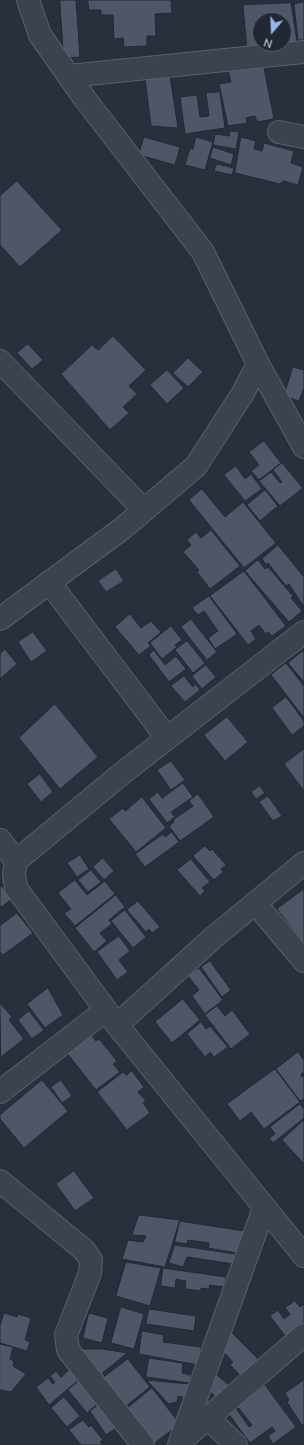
<!DOCTYPE html>
<html>
<head>
<meta charset="utf-8">
<style>
  body { margin:0 }
  #map { position:relative; width:304px; height:1445px; overflow:hidden; background:#28303e; font-family:"Nunito Sans",sans-serif }
  canvas { display:block }
  .north { position:absolute; left:252px; top:12px; width:40px; height:40px; box-sizing:border-box; background:#212733; border:1px solid #5d636f; border-radius:50%; rotate:199deg; font-size:11px; font-weight:700; line-height:16px; text-align:center; color:#b8bec8 }
  .north::after { content:''; display:block; margin:auto; width:14px; height:18px; background:#98b5ed; clip-path:polygon(50% 0,100% 100%,50% 72%,0 100%) }
</style>
</head>
<body>
<div id="map">
<canvas width="304" height="1445"></canvas>
<div class="north">N</div>
</div>
<script>
const ctx = document.querySelector('canvas').getContext('2d');
ctx.lineJoin = 'round';
function fillPath(path, color) { ctx.fillStyle = color; ctx.fill(path, 'evenodd'); }
function trace(path, color, width, dash) { ctx.strokeStyle = color; ctx.lineWidth = width; ctx.lineCap = dash ? 'butt' : 'round'; ctx.setLineDash(dash || []); ctx.stroke(path); }
const building = new Path2D(`
  M60,0H76L80,57L64,58Z
  M88,0H171L172,13L155,14L156,36H147V46L124,47L123,38L114,39L113,15H101V10H89Z
  M304,2V40H298L294,4Z
  M291,3L298,48L247,51L243,5ZM260,20H284V44H260Z
  M263,63L274,119L257,122L255,116L246,118L247,123L228,126L219,84L231,82L228,69Z
  M170,76L178,128L151,126L145,79Z
  M220,92L225,128L185,134L180,97L197,95L200,117L209,116L206,93Z
  M230,131L239,132L236,149L213,145L215,134L229,136Z
  M144,137L180,147L175,165L139,155Z
  M196,137L213,142L205,170L185,165L190,148L193,149Z
  M241,137L256,141L254,149L262,151L264,143L294,151L291,163L303,167L298,185L283,181L280,184L235,173Z
  M213,147L234,154L231,165L210,158Z
  M217,164L234,168L232,175L214,171Z
  M17,181L62,230L20,267L0,245V196Z
  M113,336L146,370L129,386L137,394L123,407L129,413L110,430L61,374L92,345L98,350Z
  M28,344L43,360L32,369L17,353Z
  M188,358L203,372L188,387L173,373Z
  M293,367L304,370V388L299,401L284,396Z
  M167,370L184,388L167,404L150,385Z
  M264,441L281,463L259,480L251,471L259,465L249,452Z
  M282,463L303,488L280,506L259,481L271,472L280,483L282,482L273,470Z
  M236,466L245,479L251,474L262,489L245,501L224,475Z
  M202,489L225,517L243,502L276,543L244,568L189,500Z
  M265,490L278,506L260,521L247,505Z
  M211,530L240,566L210,589L197,572L199,570L183,552L191,545L187,540L196,532L201,538Z
  M278,545L304,577V607L289,584L286,586L268,563L266,565L262,559Z
  M258,560L265,569L268,567L293,596L291,598L302,611L289,622L245,571Z
  M116,569L124,581L106,592L98,581Z
  M244,571L286,626L272,636L268,632L266,634L259,625L251,631L256,639L248,645L210,596Z
  M209,596L237,634L215,649L208,638L218,631L204,611L198,615L192,608Z
  M130,614L141,628L151,621L161,632L148,643L151,646L139,655L115,627Z
  M191,619L217,652L207,660L181,627Z
  M171,626L182,640L175,645L177,647L162,659L150,643Z
  M33,632L47,651L31,662L18,642Z
  M187,641L205,663L193,673L175,650Z
  M5,649L17,664L0,679V654Z
  M154,650L165,665L176,656L186,669L169,682L149,655Z
  M303,651L304,653V682L288,663Z
  M286,663L304,686V718L271,675Z
  M206,665L216,677L202,689L192,676Z
  M184,676L193,687L196,684L200,690L185,702L171,686Z
  M286,697L304,721V726L292,735L272,708Z
  M55,704L98,757L60,789L19,738Z
  M227,717L248,742L225,761L204,735Z
  M304,749V791L284,764Z
  M171,761L185,780L171,790L157,770Z
  M40,774L53,792L41,802L27,784Z
  M183,783L193,797L171,812L175,817L167,823L149,799L158,792L162,798Z
  M260,786L265,793L256,799L251,792Z
  M198,794L214,817L180,841L169,826L174,822L173,820L193,806L189,801Z
  M268,796L282,816L273,821L259,802Z
  M142,797L166,828L136,852L109,819L123,808L125,811Z
  M172,832L179,842L145,867L135,854L163,834L165,837Z
  M205,846L210,851L212,849L226,865L221,869L223,872L214,880L193,856Z
  M80,855L89,869L77,877L67,863Z
  M103,858L114,871L104,880L93,867Z
  M191,859L210,882L202,888L205,891L200,896L177,870Z
  M91,870L101,882L88,892L78,880Z
  M75,880L87,895L105,881L115,894L75,926L64,913L71,909L58,893Z
  M2,886L12,899L0,908V888Z
  M304,889V944L277,909Z
  M116,895L125,907L109,920L112,924L100,933L107,941L94,952L75,928Z
  M138,901L160,927L152,933L149,929L146,932L127,910Z
  M125,910L146,937L133,948L111,921Z
  M17,913L33,933L3,955L0,952V926Z
  M119,936L130,951L119,960L128,972L117,980L97,952Z
  M210,961L231,990L222,997L201,967Z
  M199,968L223,1000L205,1014L192,996L199,990L188,976Z
  M48,988L63,1015L45,1028L27,1004Z
  M183,999L200,1020L172,1043L155,1022Z
  M0,1003L12,1017L9,1020L24,1039L1,1057Z
  M217,1006L225,1016L232,1010L250,1034L231,1049L205,1015Z
  M29,1011L44,1030L32,1039L18,1020Z
  M201,1022L206,1029L210,1026L228,1047L214,1057L210,1052L205,1057L187,1034Z
  M90,1034L96,1041L99,1039L117,1061L113,1064L120,1072L96,1090L66,1052Z
  M298,1052L304,1060V1072L301,1074L302,1077L304,1076V1099L300,1101L276,1069Z
  M275,1069L300,1102L264,1129L251,1112L240,1121L227,1104Z
  M132,1071L144,1087L138,1092L146,1101L143,1103L150,1113L127,1130L97,1092L123,1072L126,1075Z
  M42,1080L68,1111L24,1148L0,1119V1115Z
  M61,1080L72,1096L62,1103L51,1087Z
  M300,1104L304,1109V1118L273,1143L269,1138L275,1134L270,1127Z
  M304,1120V1164L282,1140Z
  M74,1171L94,1198L75,1211L56,1184Z
  M139,1215L180,1220L165,1267L122,1259L128,1240L143,1242L146,1236L132,1235Z
  M180,1221L244,1231L237,1253L208,1248L209,1243L188,1240L187,1244L175,1242Z
  M175,1245L235,1254L233,1264L187,1257L183,1267L169,1263Z
  M126,1262L161,1268L150,1306L116,1296Z
  M163,1268L226,1277L224,1287L210,1285L209,1289L201,1288V1291L185,1289L186,1281L176,1279L175,1288L161,1286Z
  M295,1301L300,1307L304,1304V1324L286,1337L270,1316L278,1310L284,1319L290,1314L285,1308Z
  M121,1307L144,1314L134,1349L111,1343Z
  M149,1309L196,1316L194,1331L146,1324Z
  M4,1313L17,1317L18,1314L31,1318L25,1340L30,1342L27,1351L0,1343V1326Z
  M89,1313L108,1318L102,1343L83,1338Z
  M142,1331L164,1335L163,1342L201,1347L198,1365L139,1354Z
  M231,1332L258,1359L241,1376L230,1365L233,1362L224,1352Z
  M0,1344L13,1347L10,1359L14,1361L13,1366L26,1374L11,1392L0,1390Z
  M77,1349H103L127,1353L99,1376Z
  M149,1358L183,1363L182,1373L191,1375L190,1383L146,1377Z
  M128,1359L150,1387L122,1409L100,1380Z
  M71,1368L80,1379L49,1405L36,1387L48,1378L53,1384L55,1382L50,1376L56,1371L61,1377Z
  M217,1375L230,1386L220,1400L206,1389Z
  M82,1378L101,1401L87,1413L68,1390Z
  M147,1380L166,1382L190,1384L186,1398L178,1396L177,1402L169,1404Z
  M304,1380V1424L302,1425L287,1402L289,1400L285,1393Z
  M265,1385L296,1427L273,1444L268,1436L275,1431L272,1427L250,1443L228,1413L235,1407L249,1427L252,1425L237,1406Z
  M152,1388L180,1424L152,1445L125,1410Z
  M64,1397L80,1416L67,1427L51,1408Z
  M100,1404L116,1428L106,1435L90,1411Z
  M83,1420L89,1427L91,1425L103,1440L100,1442L103,1445H81L69,1430Z`);
fillPath(building, '#4f5766');
trace(building, '#232935', 1);
const street = new Path2D(`
  M28,0L40,35L85,99L203,252L258,364L304,447
  M69,76L304,52
  M279,132L304,137
  M0,361L144,510
  M49,582L167,738
  M0,619L123,528L196,466L243,393L258,364
  M304,632L125,771L16,861L14,874L16,888L117,1025L304,1256
  M0,840L16,861
  M255,903L304,961
  M117,1025L214,937L304,863
  M0,1092L106,1010
  M0,1181L84,1250L91,1260L90,1273L66,1335L68,1350L143,1445
  M208,1418L236,1445
  M181,1441L304,1335
  M179,1445L264,1208`);
trace(street, '#5a606b', 24);
trace(street, '#3c424e', 22);
</script>
</body>
</html>
